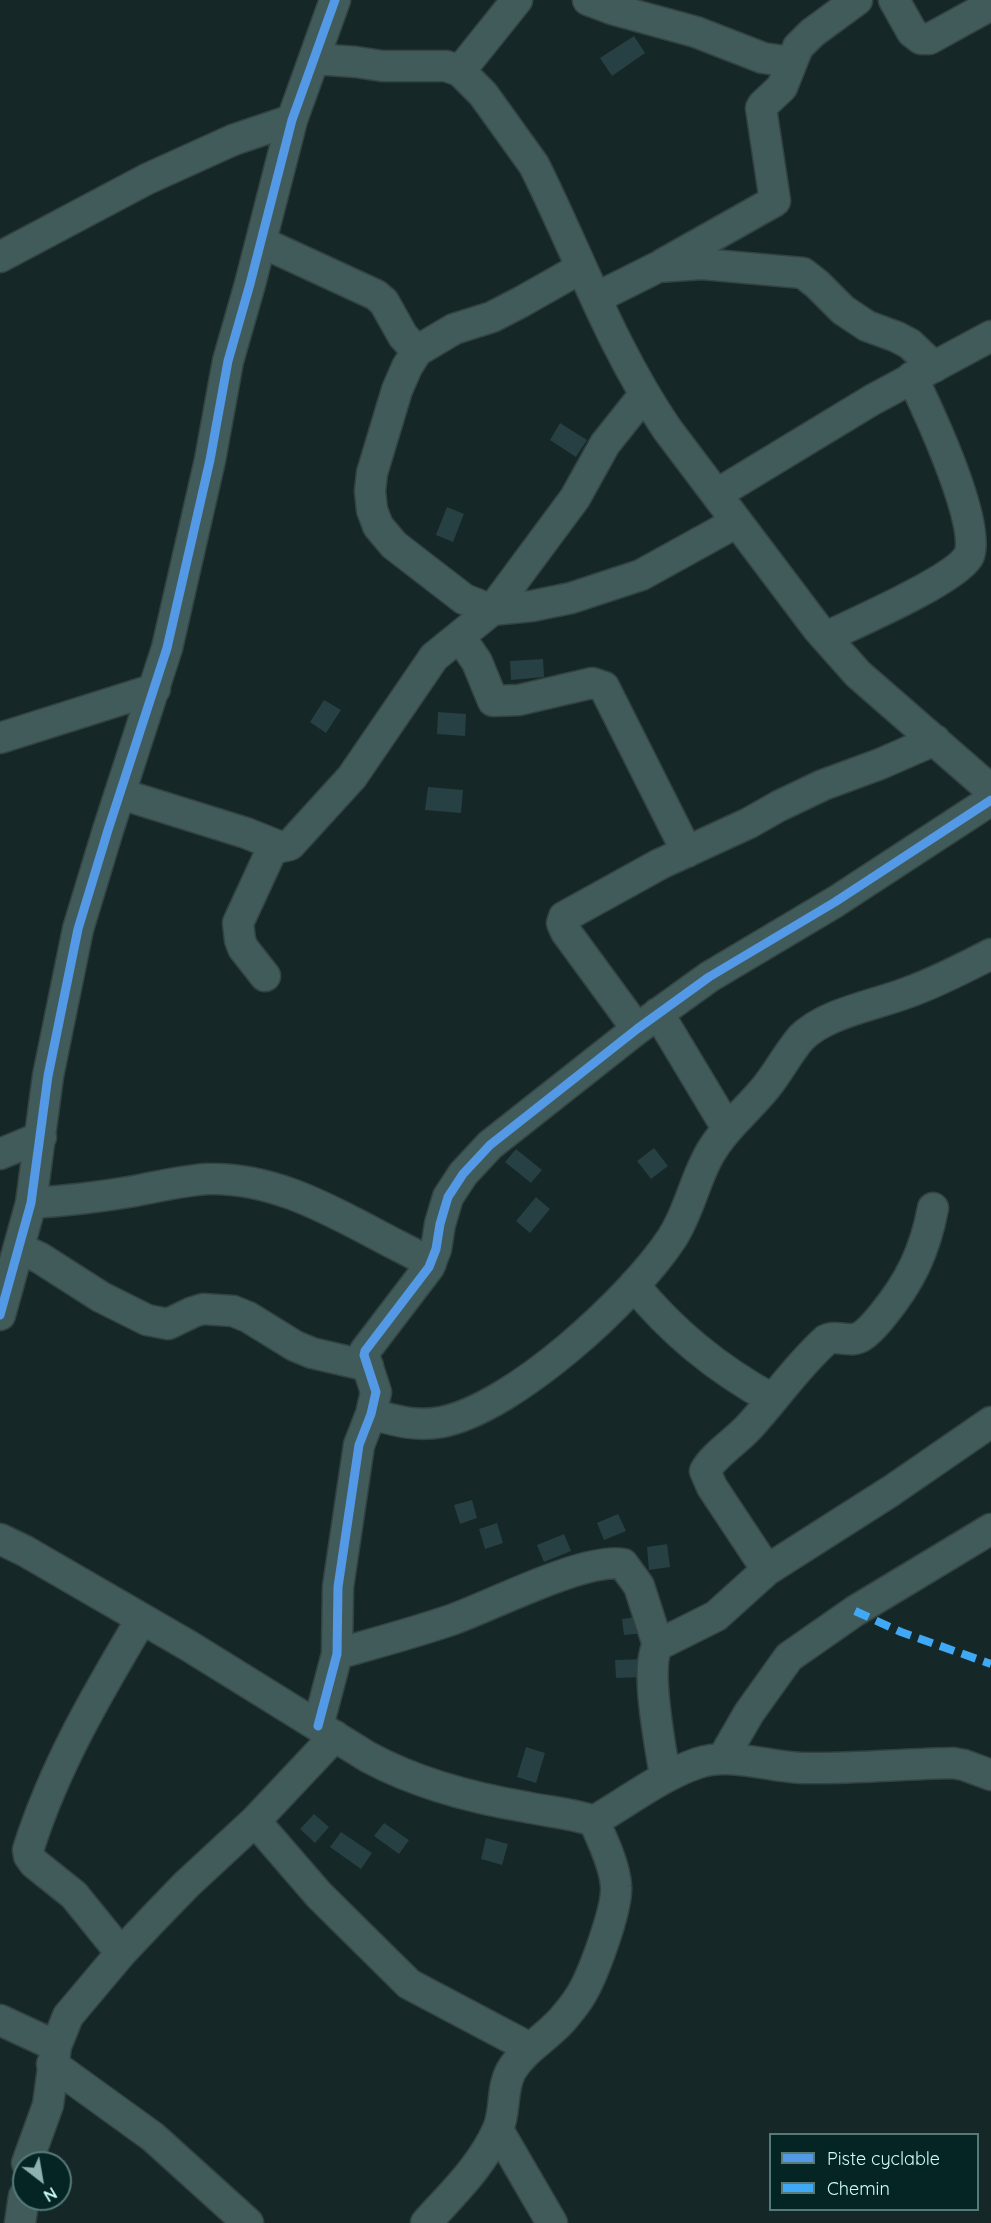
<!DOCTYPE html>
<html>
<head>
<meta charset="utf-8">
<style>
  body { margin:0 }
  #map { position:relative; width:991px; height:2223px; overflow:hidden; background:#162727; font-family:Quicksand,sans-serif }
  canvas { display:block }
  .legend { position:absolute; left:769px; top:2133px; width:210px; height:78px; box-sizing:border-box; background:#042523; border:2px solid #557b78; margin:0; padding:8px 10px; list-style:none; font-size:18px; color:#cefdf8 }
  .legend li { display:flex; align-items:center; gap:12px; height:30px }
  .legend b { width:30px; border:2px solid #557b78 }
  .north { position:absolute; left:12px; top:2151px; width:60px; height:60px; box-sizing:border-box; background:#042523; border:2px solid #557b78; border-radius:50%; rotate:149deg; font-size:16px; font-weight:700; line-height:24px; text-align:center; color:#cefdf8 }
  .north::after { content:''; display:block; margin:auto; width:21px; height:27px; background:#8eb2af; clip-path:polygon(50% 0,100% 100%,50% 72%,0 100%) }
</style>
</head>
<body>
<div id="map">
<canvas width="991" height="2223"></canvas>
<ul class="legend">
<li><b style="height:8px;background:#5399e6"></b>Piste cyclable</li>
<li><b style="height:8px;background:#3fa9f5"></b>Chemin</li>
</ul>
<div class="north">N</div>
</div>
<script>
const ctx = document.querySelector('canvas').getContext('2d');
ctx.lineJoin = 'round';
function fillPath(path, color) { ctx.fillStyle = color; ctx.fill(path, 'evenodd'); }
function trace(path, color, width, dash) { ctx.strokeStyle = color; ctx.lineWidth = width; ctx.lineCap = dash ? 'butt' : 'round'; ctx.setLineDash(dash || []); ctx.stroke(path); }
fillPath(new Path2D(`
  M634,36L645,53L612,76L600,58Z
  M560,423L587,440L576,457L550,440Z
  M447,507L464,514L453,542L436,535Z
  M543,659L544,677L511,680L510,661Z
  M324,700L341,710L326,733L310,722Z
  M438,712L466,714L465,736L437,734Z
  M428,787L463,790L461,813L425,810Z
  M654,1148L668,1166L651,1179L637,1161Z
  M516,1149L542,1170L531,1183L505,1162Z
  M536,1197L550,1209L530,1233L516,1221Z
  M472,1500L477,1518L460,1524L454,1505Z
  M618,1514L626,1531L604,1540L597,1523Z
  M497,1523L503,1543L485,1549L479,1529Z
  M564,1534L571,1551L544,1562L537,1545Z
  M667,1544L670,1567L649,1570L647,1547Z
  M643,1616L645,1633L624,1635L622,1619Z
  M647,1659L648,1677L616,1678L615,1660Z
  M526,1747L545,1753L536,1783L517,1777Z
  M314,1814L329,1827L315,1843L300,1829Z
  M384,1823L409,1840L399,1854L374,1836Z
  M341,1832L372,1853L361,1869L330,1847Z
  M486,1838L508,1844L502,1865L481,1859Z`), '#264043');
const street = new Path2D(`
  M588,0L612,9L696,32L763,58L791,62
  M894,0L912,32L921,39H929L991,5
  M314,59L356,62L382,66H446L460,71L483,94L534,165C578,253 611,347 667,429L818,629L858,674L991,790
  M460,71L517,0
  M261,242L376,295L384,302L403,336L417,351
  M0,257L147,179L233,140L292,120
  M663,264L775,201L761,108L763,105L782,87L798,47L812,33L857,0
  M581,268L521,302L492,317L454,329L417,351L407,367L397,390L372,473L370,491L372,510L378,526L394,545L464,599L492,610L532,606L571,598L641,575L737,522
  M596,298L658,267L702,264L803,273L817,284L843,310L867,326L897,337L910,344L934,367
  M717,494L872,400L991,336
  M460,637L477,662L493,701L519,700L592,683L604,687L687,852
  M826,637C855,623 953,581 968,557C985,531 926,406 912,377
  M0,738L155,689
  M121,794L246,833L281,847L290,845L352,777L434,657L492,610L575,498L605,444L644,395
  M265,976L243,948L240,940L238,923L274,845
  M658,1013L727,1128
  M637,1029L566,932L562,923L564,917L660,864L749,823L779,806L823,785L880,764L935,740
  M0,1154L41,1137
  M31,1203C66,1201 100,1197 135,1191C159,1186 182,1181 207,1179C267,1177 319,1204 370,1231C390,1242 411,1252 431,1263
  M19,1248L40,1258L101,1297L147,1320L168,1324L193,1312L203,1309L233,1311L248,1317L295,1346L312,1353L368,1366
  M634,1285C671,1331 719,1370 772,1399
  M0,1315L31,1203L48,1076L78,929L108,830L167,648L210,460L228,361L250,284L292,120L335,0
  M371,1414C396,1421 417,1427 442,1422C515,1407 632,1299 672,1238C689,1212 694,1182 709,1155C724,1128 748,1110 767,1086C779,1071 788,1053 801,1038C825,1013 876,1005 909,992C937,982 964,968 991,954
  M0,1539L25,1551L189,1646L368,1757C416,1783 472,1798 526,1807C549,1812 571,1813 594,1821C629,1801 660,1776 698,1763C731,1752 768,1767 802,1768C852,1769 902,1764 953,1763L964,1765L991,1775
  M767,1570L712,1487L705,1471C713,1456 736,1441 748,1428C775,1399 796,1367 826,1340C838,1334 850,1344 862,1336C870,1331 876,1323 882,1316C910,1282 925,1251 933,1208
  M337,1654C375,1643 413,1633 451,1620C491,1606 585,1557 623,1564L639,1586L658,1645
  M318,1726L337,1654L338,1587L359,1445L371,1414L376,1392L364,1355L365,1351L429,1267L436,1249L440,1224L448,1197L463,1174L490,1145L637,1029L709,977L835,902L991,800
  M723,1758L749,1713L789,1657L855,1611L991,1529
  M665,1776C661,1748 644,1668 658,1645L716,1616L767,1570L891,1491L991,1422
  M255,1821L319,1895L409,1984L530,2048
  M121,1953L74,1895L34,1863L29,1856L28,1850C54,1767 97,1694 141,1620
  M0,2020L56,2046
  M52,2064L153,2137L248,2223
  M498,2130L552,2223
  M27,2163L48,2105L56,2046L68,2016L121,1953L155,1917L187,1884L255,1821L335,1736
  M20,2223L24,2196
  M426,2223C452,2194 482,2166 498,2129C506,2111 501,2089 511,2071C523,2050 546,2038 562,2020C568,2013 574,2006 579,1998C592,1979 618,1908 616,1886C615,1866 602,1839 594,1821`);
trace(street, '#324342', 33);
trace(street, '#405b59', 30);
trace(new Path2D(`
  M855,1611L901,1632L991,1664`), '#3fa9f5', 8, [15, 8]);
trace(new Path2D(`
  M0,1315L31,1203L48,1076L78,929L108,830L167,648L210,460L228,361L250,284L292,120L335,0
  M318,1726L337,1654L338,1587L359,1445L371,1414L376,1392L364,1355L365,1351L429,1267L436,1249L440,1224L448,1197L463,1174L490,1145L637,1029L709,977L835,902L991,800`), '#5399e6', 9);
</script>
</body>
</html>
